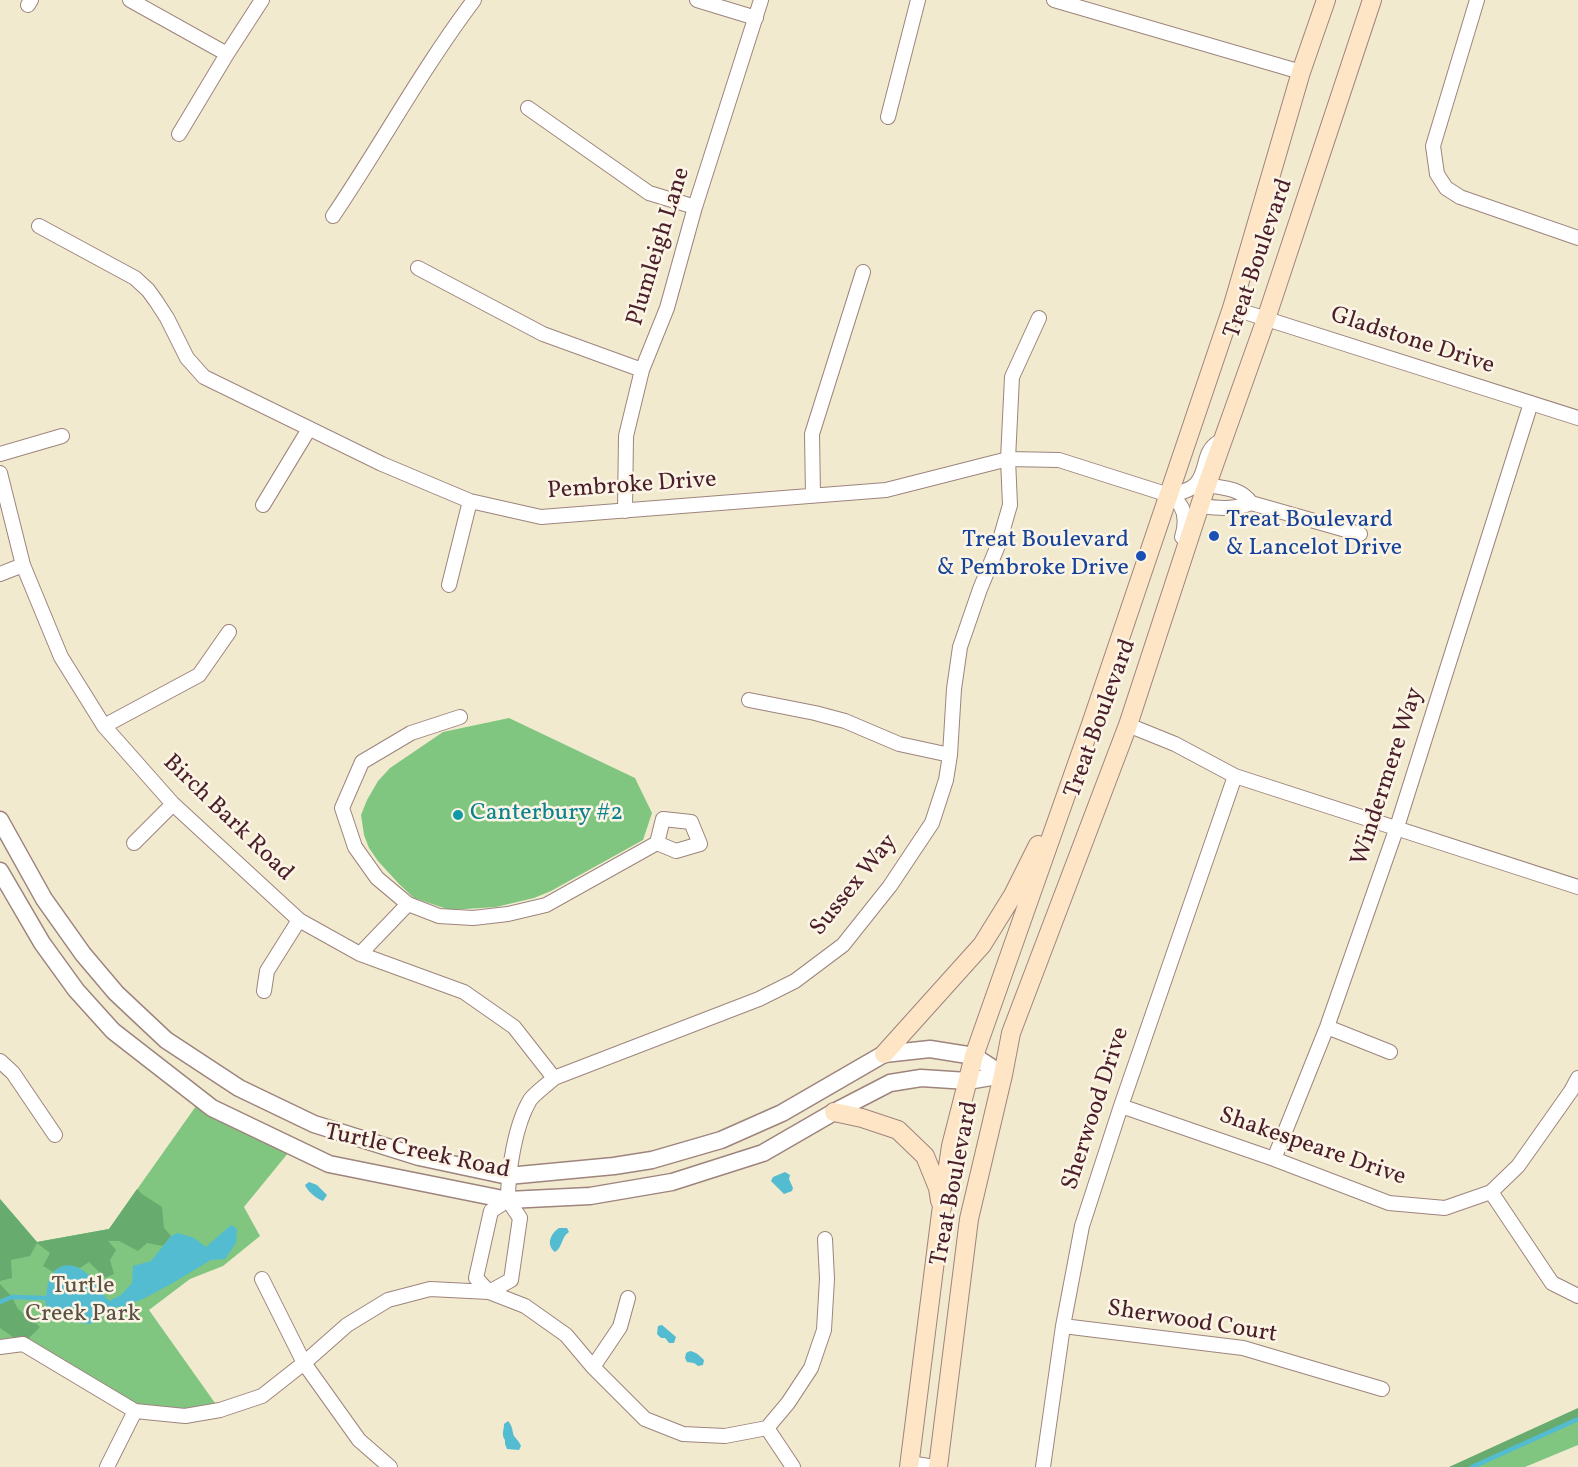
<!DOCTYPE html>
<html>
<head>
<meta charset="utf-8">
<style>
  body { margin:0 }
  canvas { display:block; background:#f1eacf }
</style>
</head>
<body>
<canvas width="1578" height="1467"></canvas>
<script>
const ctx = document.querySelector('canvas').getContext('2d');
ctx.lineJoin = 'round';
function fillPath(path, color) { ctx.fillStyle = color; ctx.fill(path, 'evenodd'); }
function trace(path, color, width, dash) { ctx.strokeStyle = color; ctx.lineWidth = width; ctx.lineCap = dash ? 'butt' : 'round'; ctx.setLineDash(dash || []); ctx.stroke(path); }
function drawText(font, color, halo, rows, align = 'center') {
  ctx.font = font + ' Vollkorn,serif'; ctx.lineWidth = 5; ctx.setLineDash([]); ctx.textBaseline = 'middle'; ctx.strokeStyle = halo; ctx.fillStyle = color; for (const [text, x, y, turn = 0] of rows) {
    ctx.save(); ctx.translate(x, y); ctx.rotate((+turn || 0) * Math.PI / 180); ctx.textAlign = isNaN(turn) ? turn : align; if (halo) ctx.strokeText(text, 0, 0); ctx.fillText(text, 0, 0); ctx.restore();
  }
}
fillPath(new Path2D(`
  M509,718L635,778L652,813L643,840L551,891L534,898L496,907L450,910L414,898L399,884L378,861L369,848L364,835L361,815L367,800L378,781L390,768L443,732Z
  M201,1099L293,1147L244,1207L260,1236L223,1266L190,1279L149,1310L220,1410L135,1411L23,1344L0,1347V1199L37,1242L109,1229Z
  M1578,1419V1445L1525,1467H1472Z`), '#81c680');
fillPath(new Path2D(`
  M137,1189L142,1194L162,1207L164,1228L171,1236L163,1246L147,1243L138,1251L119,1241H108L116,1250L110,1260L114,1274L105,1278L89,1262L80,1268C68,1266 63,1264 53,1272L43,1266L50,1253L37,1243L30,1256L11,1260L12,1278L0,1281V1199L37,1242L109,1229Z
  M0,1284L12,1297L18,1309L40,1327L23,1344L0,1328Z
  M1578,1408V1419L1472,1467H1449Z`), '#68ab6e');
fillPath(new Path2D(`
  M785,1172L790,1175L789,1179L793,1188L792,1191L784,1194L771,1181L773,1177Z
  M309,1182L317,1185L327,1195L323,1201C317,1199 307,1191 305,1185Z
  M231,1225L237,1229L236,1243L225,1259L211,1260L171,1284L143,1299L125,1306L110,1308L90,1324C79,1323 64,1321 54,1314C43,1306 45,1302 47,1290C49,1271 63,1258 82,1270C94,1277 100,1291 109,1301L121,1295L132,1283L133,1266L151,1261L171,1236L178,1233L194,1238L206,1247Z
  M559,1228H567L569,1232C561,1237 563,1247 555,1252C546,1245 550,1234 559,1228Z
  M662,1325L676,1337L674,1343H669L665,1338H661L657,1334L658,1326Z
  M690,1351C696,1352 699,1355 704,1360L703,1365L698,1366L694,1363L687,1362L685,1358L686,1353Z
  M508,1421C513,1426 512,1431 514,1436C517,1440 519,1441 521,1446L519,1450L507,1449L505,1444V1440C501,1434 504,1431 504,1424Z`), '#54bcd1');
trace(new Path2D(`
  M0,1302L12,1297L44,1298
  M1472,1467L1578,1419`), '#54bcd1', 4.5);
const minor = new Path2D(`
  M130,0L227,54
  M697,0L756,18
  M1054,0L1301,72
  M1477,0L1433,146L1437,174L1446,188L1460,197L1578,238
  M28,5L31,0
  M528,108L649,193L695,207
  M888,117L918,0
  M179,134L227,54L262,0
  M333,216C381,145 422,69 474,0
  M39,226L135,278L148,290L156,301L167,318L187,358L204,377L382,464L470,501L541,517L886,490L1008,459L1059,460L1169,495C1186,504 1187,521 1182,537
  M418,268L543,334L642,370
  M1232,308L1578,418
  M0,454L62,436
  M0,473L23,565L61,657L104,726L173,804L299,920L360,954L464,992L514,1027L554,1078
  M1207,485C1223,488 1241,488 1251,503L1360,534
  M813,495L812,434L863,272
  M1169,495C1178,493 1190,491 1196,484C1208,472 1202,451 1219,442
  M263,505L309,429
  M1199,506C1217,508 1235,510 1251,503
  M625,511L626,436L642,370L667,308L695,207L761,0
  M0,574L23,565
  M449,585L470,501
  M749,700L815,713L845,721L899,744L950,755
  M460,717L411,733L362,762L342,808L355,847L377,878L408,904L439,916L473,918L508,914L546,905L657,843L663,819L691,822L700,844L676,851L657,843
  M1128,725L1175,744L1235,776L1578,887
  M104,726L199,675L229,632
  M134,843L173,804
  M360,954L408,904
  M264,991L267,971L299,920
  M1327,1027L1390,1052
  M0,1061L13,1073L55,1135
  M1121,1106L1274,1159L1389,1203L1445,1208L1491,1192L1518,1166L1571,1091L1578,1078
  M1274,1159L1327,1027L1397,827L1531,403
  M1491,1192L1552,1283L1578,1296
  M508,1200C508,1171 515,1125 530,1100C536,1092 547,1085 554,1078L759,999L795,981L843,945L890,886L932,823L946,780L950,755L954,689L960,647L980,589L999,543L1010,505L1008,459L1012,377L1039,318
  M508,1200L520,1218L511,1280L489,1292L476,1278L491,1211Z
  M262,1279L304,1363L359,1440L390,1467
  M1063,1326L1243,1348L1382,1389
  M0,1347L23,1344L135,1411L185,1416L220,1410L262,1396L304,1363L347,1325L388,1300L430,1289L489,1292L525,1306L566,1335L593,1367L645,1419L683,1434L725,1436L767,1428L788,1403L811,1368L824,1330L827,1279L825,1239
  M593,1367L620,1327L628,1298
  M767,1428L793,1467
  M909,1463L935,1467
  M107,1467L135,1411
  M1043,1467L1063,1326L1082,1226L1121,1106L1235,776`);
const tertiary = new Path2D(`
  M0,820L44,899L83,954L116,993L166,1040L239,1088L314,1124L419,1157L508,1176L614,1166L652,1160L721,1140L782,1113L884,1054L930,1049L974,1056L1003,1075
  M0,871L42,943L76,990L113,1031L212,1108L329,1164L508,1200L590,1196L672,1182L763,1153L834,1112L890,1083L921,1078L968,1081L1003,1075`);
const secondary = new Path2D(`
  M884,1054L982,945L1013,895L1038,845
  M834,1112L862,1118L898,1130L925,1156L938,1188L940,1201
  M909,1467L941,1213L951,1146L974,1056L1091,724L1232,308L1301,72L1326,0
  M938,1467L969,1219L1003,1075L1011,1033L1128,725L1204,493L1266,319L1372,0`);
trace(minor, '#9e847d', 16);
trace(tertiary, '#9e847d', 19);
trace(secondary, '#9e847d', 20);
trace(minor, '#fff', 14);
trace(tertiary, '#fff', 16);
trace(secondary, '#fde5c5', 18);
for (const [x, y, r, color] of [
  [1214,536,6,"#1a4fb4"],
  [1141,556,6,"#1a4fb4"],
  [458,815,6,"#0f9aa8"]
]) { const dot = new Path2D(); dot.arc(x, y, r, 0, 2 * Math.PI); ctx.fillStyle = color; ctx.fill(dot); trace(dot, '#fcf5e5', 2); }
drawText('24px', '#4a1f2b', '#fcf5e5', [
  ["Plumleigh Lane",660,247,-73],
  ["Treat Boulevard",1260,259,-71],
  ["Gladstone Drive",1412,342,18],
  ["Pembroke Drive",632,487,-4],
  ["Treat Boulevard",1102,719,-70],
  ["Windermere Way",1389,777,-72],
  ["Birch Bark Road",227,819,44],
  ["Sussex Way",855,886,-51],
  ["Sherwood Drive",1097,1109,-72],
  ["Shakespeare Drive",1312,1148,19],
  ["Turtle Creek Road",417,1153,12],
  ["Treat Boulevard",956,1184,-79],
  ["Sherwood Court",1192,1323,9]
]);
drawText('24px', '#164399', '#fcf5e5', [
  ["Treat Boulevard",1226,522],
  ["& Lancelot Drive",1226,550],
  ["Treat Boulevard",1129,542,"right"],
  ["& Pembroke Drive",1129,570,"right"]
], 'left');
drawText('24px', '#0d838f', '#fcf5e5', [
  ["Canterbury #2",470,815]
], 'left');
drawText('24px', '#5a5144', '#fcf5e5', [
  ["Turtle",83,1288],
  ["Creek Park",83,1316]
]);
</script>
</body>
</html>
